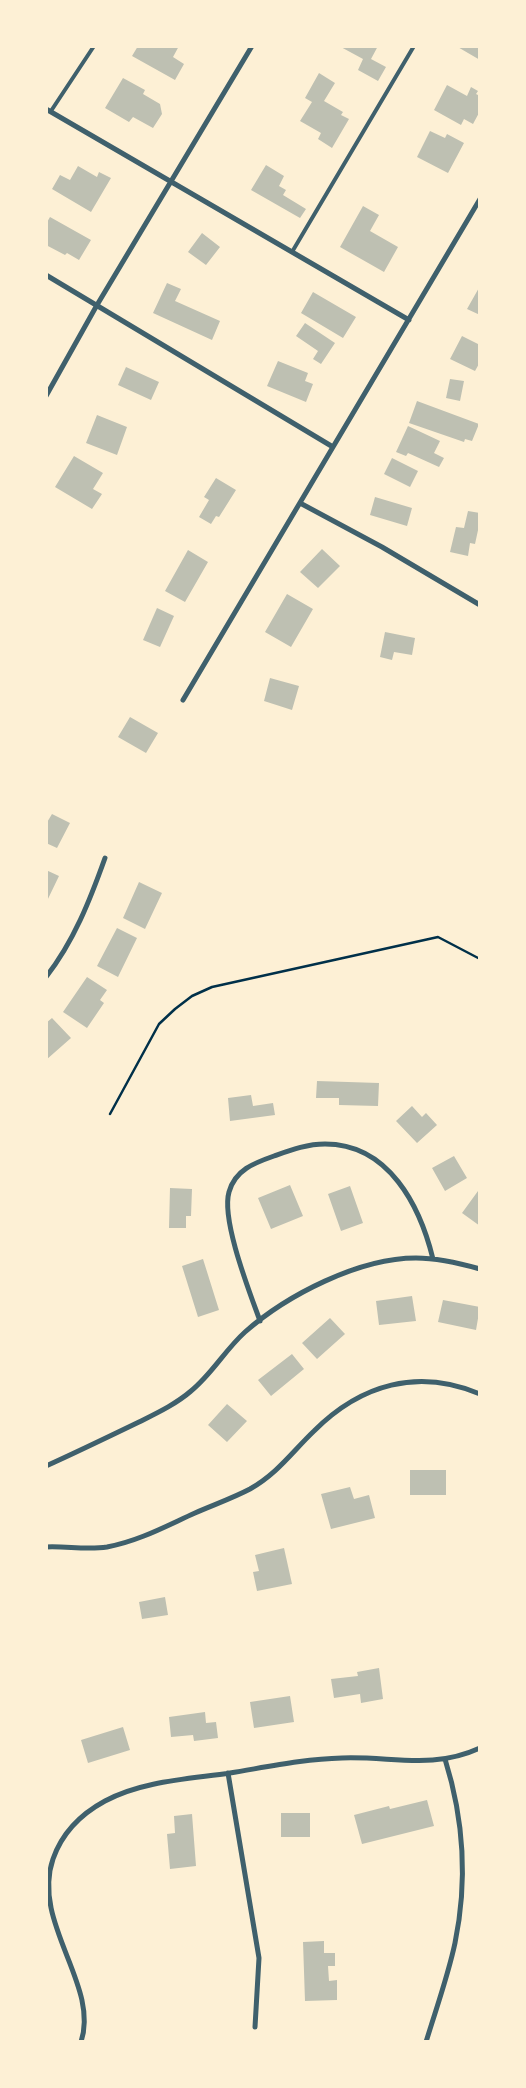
<!DOCTYPE html>
<html>
<head>
<meta charset="utf-8">
<style>
  body { margin:0 }
  #map { position:relative; width:526px; height:2088px; overflow:hidden; background:#fdf0d5; font-family:"Asap Condensed",sans-serif }
  canvas { display:block }
  .frame { position:absolute; inset:0; border:48px solid #fdf0d5; pointer-events:none }
</style>
</head>
<body>
<div id="map">
<canvas width="526" height="2088"></canvas>
<div class="frame"></div>
</div>
<script>
const ctx = document.querySelector('canvas').getContext('2d');
ctx.lineJoin = 'round';
function fillPath(path, color) { ctx.fillStyle = color; ctx.fill(path, 'evenodd'); }
function trace(path, color, width, dash) { ctx.strokeStyle = color; ctx.lineWidth = width; ctx.lineCap = dash ? 'butt' : 'round'; ctx.setLineDash(dash || []); ctx.stroke(path); }
fillPath(new Path2D(`
  M138,46H179L173,57L184,64L175,80L132,56Z
  M339,46H378L371,59L386,67L378,81L358,70L363,59Z
  M456,46H480V60Z
  M319,73L335,83L324,101L343,112L341,115L349,119L332,148L318,139L321,133L300,121L312,102L305,98Z
  M123,78L145,90L143,94L160,104L162,114L153,128L133,117L129,122L105,108Z
  M447,85L467,96L471,87L478,91L476,94L480,96V111L473,124L464,119L461,125L434,110Z
  M430,131L445,138L447,134L464,143L448,173L417,157Z
  M266,165L284,176L279,186L286,190L283,195L306,209L300,218L251,190Z
  M78,166L97,177L99,172L111,178L91,212L52,189L60,175L70,180Z
  M363,206L379,215L370,231L398,247L384,272L340,247Z
  M50,217L91,240L79,260L67,253L65,255L46,245V224Z
  M202,233L220,247L206,265L188,252Z
  M167,283L181,289L175,301L220,321L212,340L153,313Z
  M480,286V315L467,309Z
  M313,292L356,317L343,338L301,313Z
  M305,323L335,343L321,364L313,359L318,351L296,336Z
  M462,336L480,345V362L475,371L450,359Z
  M278,361L308,373L305,381L313,384L306,402L267,386Z
  M126,367L159,382L151,400L118,385Z
  M450,379L464,381L460,401L446,398Z
  M417,401L479,424L472,441L465,439L464,442L409,423Z
  M97,415L127,427L117,455L86,443Z
  M408,426L440,441L434,453L444,458L439,467L408,453L406,456L396,452Z
  M74,456L103,473L93,489L102,494L92,509L55,487Z
  M392,458L418,471L410,487L384,474Z
  M216,478L236,490L219,517L216,516L211,524L199,517L209,500L204,497Z
  M375,497L412,508L407,526L370,515Z
  M468,511L480,513V521L475,544L470,543L468,556L450,552L456,527L464,528Z
  M322,549L340,566L318,588L300,572Z
  M188,550L208,562L185,602L165,591Z
  M287,594L313,609L291,647L265,632Z
  M157,608L174,616L160,647L143,640Z
  M385,632L415,638L412,655L394,652L392,660L380,657Z
  M270,678L299,686L292,710L264,701Z
  M130,717L158,733L146,753L118,737Z
  M52,814L70,823L57,848L46,843V824Z
  M46,870L59,876L46,903Z
  M139,882L162,893L145,929L123,918Z
  M117,928L137,938L118,977L97,966Z
  M87,977L107,990L100,1000L104,1003L87,1028L63,1012Z
  M52,1018L71,1038L46,1060V1023Z
  M317,1081L379,1083L378,1106L339,1105V1098H316Z
  M251,1095L253,1106L273,1103L275,1115L230,1121L228,1098Z
  M412,1106L422,1117L426,1113L437,1125L417,1143L396,1121Z
  M454,1156L467,1178L445,1191L432,1168Z
  M290,1185L303,1216L271,1229L258,1198Z
  M350,1186L363,1223L341,1231L328,1194Z
  M170,1188L192,1189L191,1216H186V1228H169Z
  M478,1191L480,1193V1226L462,1213Z
  M203,1259L219,1310L198,1317L182,1266Z
  M412,1296L416,1321L379,1325L376,1301Z
  M443,1300L480,1307L476,1330L438,1322Z
  M330,1318L345,1334L317,1359L302,1343Z
  M292,1354L304,1369L271,1396L258,1380Z
  M227,1404L247,1421L227,1442L208,1425Z
  M410,1470H446V1495H410Z
  M350,1487L354,1499L369,1495L375,1518L331,1529L321,1494Z
  M284,1548L292,1584L257,1591L253,1572L259,1571L255,1555Z
  M165,1597L168,1615L142,1619L139,1602Z
  M379,1668L383,1699L361,1703L360,1694L334,1698L331,1679L358,1676L357,1672Z
  M290,1696L294,1722L254,1728L250,1702Z
  M205,1712L206,1723L216,1722L218,1738L194,1741L193,1735L171,1737L169,1717Z
  M123,1727L130,1750L88,1763L81,1740Z
  M427,1800L434,1826L362,1844L354,1815L389,1806L390,1809Z
  M281,1813H310V1837H281Z
  M192,1814L196,1866L170,1869L167,1834L175,1833L174,1816Z
  M324,1941V1953H335V1966H328L329,1981L337,1980V2000L305,2001L303,1942Z`), '#bec0b2');
trace(new Path2D(`
  M110,1114L159,1024L175,1009L192,996L212,987L438,937L480,959`), '#003049', 2.5);
trace(new Path2D(`
  M51,111L94,46
  M292,252L414,46`), '#3f606c', 4);
trace(new Path2D(`
  M46,109L409,320
  M46,275L333,447
  M46,396L97,305L252,46
  M300,503L382,547L480,605
  M183,700L480,199
  M46,977C74,941 90,900 105,858
  M260,1321C250,1293 221,1220 229,1192C235,1170 254,1163 274,1156C291,1150 307,1144 325,1144C389,1144 420,1206 433,1259
  M46,1466C77,1452 108,1437 139,1422C157,1413 176,1404 191,1391C212,1374 225,1350 245,1332C287,1295 359,1258 416,1258C438,1258 459,1263 480,1269
  M46,1547C66,1546 87,1550 107,1547C139,1541 166,1526 195,1513C213,1505 233,1498 250,1489C278,1473 292,1452 314,1431C361,1384 418,1368 480,1394
  M228,1773L259,1958L255,2027
  M81,2042C100,1985 31,1923 53,1859C62,1833 81,1814 105,1801C142,1781 189,1779 230,1773C267,1767 304,1759 342,1758C392,1756 432,1770 480,1748
  M426,2042C436,2009 448,1976 455,1943C468,1880 464,1820 445,1759`), '#3f606c', 5);
</script>
</body>
</html>
